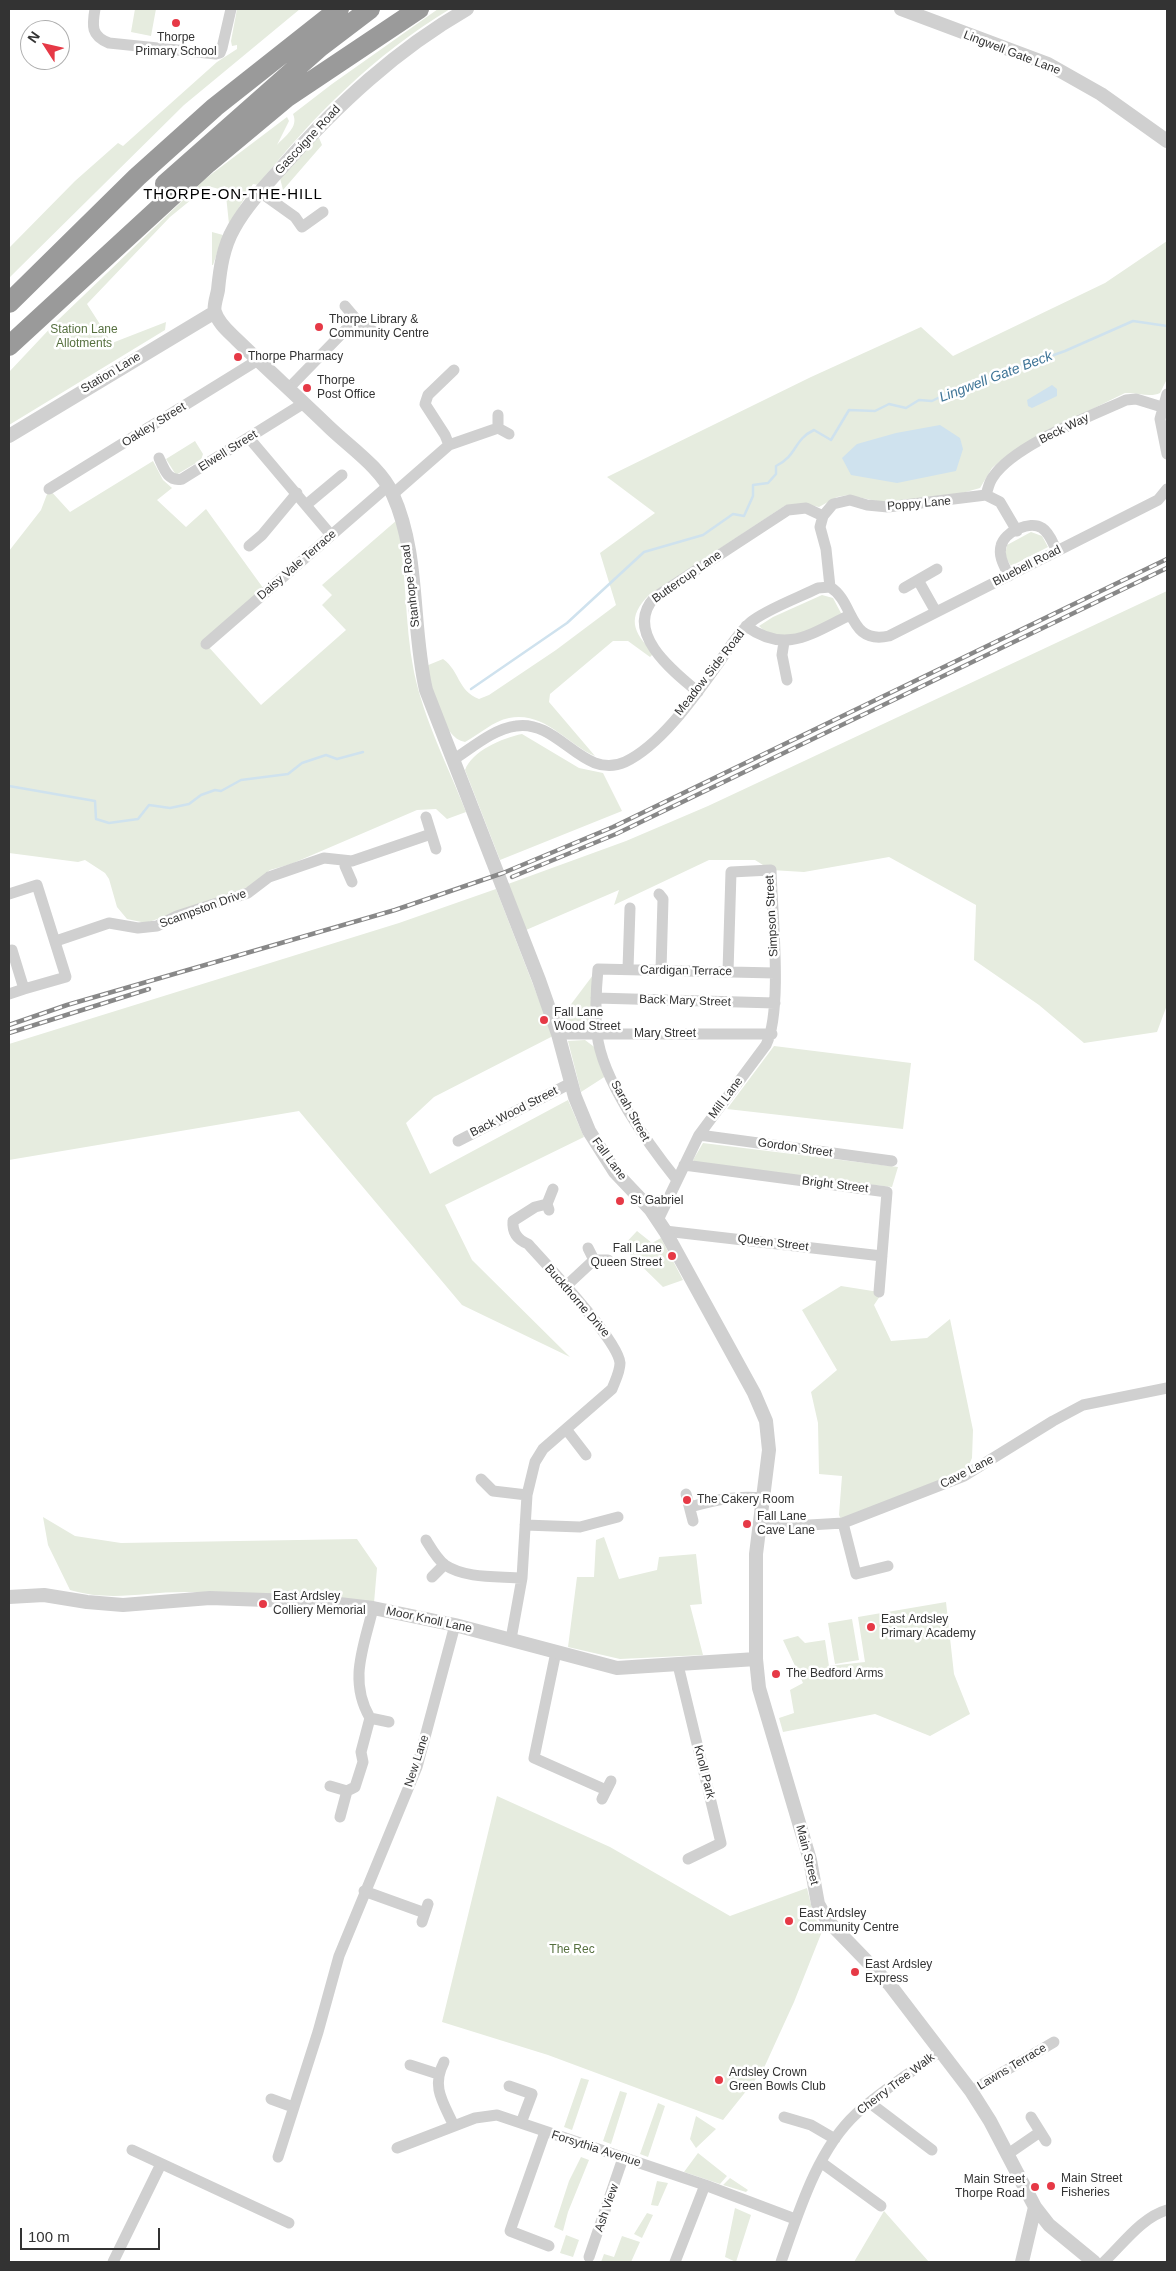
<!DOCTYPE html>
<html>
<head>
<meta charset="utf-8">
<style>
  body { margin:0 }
  #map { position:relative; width:1176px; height:2271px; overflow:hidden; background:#fff; font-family:Arial,sans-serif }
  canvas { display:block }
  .frame { position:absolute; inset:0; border:10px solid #333; pointer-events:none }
  .north { position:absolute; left:20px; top:20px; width:50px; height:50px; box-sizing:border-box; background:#fff; border:1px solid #adadad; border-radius:50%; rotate:305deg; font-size:14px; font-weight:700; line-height:20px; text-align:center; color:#333 }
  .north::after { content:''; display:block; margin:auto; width:18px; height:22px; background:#e63946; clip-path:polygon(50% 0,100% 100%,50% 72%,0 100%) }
  .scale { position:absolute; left:20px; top:2228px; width:140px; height:22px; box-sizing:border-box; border:2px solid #333; border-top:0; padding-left:6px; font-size:15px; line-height:18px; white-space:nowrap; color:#333; -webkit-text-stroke:4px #fff; paint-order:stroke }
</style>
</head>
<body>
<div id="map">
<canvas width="1176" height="2271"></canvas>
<div class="frame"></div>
<div class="north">N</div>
<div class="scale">100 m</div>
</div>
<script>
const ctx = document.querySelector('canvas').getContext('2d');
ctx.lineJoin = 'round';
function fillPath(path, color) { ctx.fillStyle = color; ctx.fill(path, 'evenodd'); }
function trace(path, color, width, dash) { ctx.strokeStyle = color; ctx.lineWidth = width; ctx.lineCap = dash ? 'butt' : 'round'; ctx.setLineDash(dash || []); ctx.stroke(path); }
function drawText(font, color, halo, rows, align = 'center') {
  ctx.font = font + ' Arial,sans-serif'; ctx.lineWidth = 5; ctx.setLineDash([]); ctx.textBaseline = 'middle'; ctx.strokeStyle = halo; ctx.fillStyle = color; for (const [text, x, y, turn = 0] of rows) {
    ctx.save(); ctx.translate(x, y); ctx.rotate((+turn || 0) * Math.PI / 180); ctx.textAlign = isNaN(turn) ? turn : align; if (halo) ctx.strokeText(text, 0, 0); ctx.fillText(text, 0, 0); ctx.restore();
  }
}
fillPath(new Path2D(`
  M135,9H156L151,36L131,32Z
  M237,9H300L184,105L9,278V248L75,181L118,143L123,146L217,62L237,49V45L232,46L231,41Z
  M438,9H450C375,54 312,117 258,185L253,184L229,224L225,186L219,189L208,186L170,217L87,304L112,343L166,322L165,330L9,425V372L57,321L205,179L287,117L289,121L277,145C285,136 299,127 293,114L332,84Z
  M318,135L322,145L283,190L280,178Z
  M212,232L223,235L213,265H212Z
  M1167,241V379L1160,393C1150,398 1136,392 1125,393L1039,435L1005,457L992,468L980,488L955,495L886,503L848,495L837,497L819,507L806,504L786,505L649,595C627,617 632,632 654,653L650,657L628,641H613L550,694L549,702L595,756C566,744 545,711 509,718C493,721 480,734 465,742C442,739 431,686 426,666L443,659C460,671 457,690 479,699L489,695L556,650L616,605L600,553L655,513L607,477L811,377L921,327L953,356L1105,283Z
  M195,441L203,454L201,460L176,475L166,459Z
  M153,461L163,480L172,488L157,500L186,527L206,509L266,592L206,644L261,705L346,630L322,605L332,595L322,585L397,520C407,570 404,622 414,672C424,720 448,766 466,812L447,819L436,809L417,810L291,864L270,870L251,886L146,923L127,919L117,907L109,879L105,873L85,860L78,862L9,853V551L41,510L49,489L70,512Z
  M1031,532L1042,536L1048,547L1011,566L1005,556L1007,545Z
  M1167,591V1005L1157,1032L1084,1043L1039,1005L974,960L976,905L889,857L804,872L771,870L755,860H709L614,905L619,890L526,930L508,884L626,841L708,806Z
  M822,595L833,598L842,615C819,627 782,649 759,626L773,617Z
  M522,734L579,768L603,773L622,811L500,860L465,770C472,751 502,738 522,734Z
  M496,889L553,1036L434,1097L406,1123L430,1174L568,1100L584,1137L445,1205L472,1260L570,1357L462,1305L299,1111L9,1160V1044L399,923Z
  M593,975V1025L590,1027L564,1025L560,1019Z
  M585,1040L597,1049L609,1074L581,1092L568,1041Z
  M774,1046L911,1063L903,1129L727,1109Z
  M703,1143L898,1167L892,1187L695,1164L693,1160Z
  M637,1231L652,1243L661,1238L683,1280L663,1287L622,1247Z
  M841,1286L879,1292L884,1290L874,1305L891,1341L927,1338L950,1319L973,1430L972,1458L964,1476L843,1523L839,1515L842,1476L819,1474L818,1423L811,1392L837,1370L802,1310Z
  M43,1517L75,1536L121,1543L357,1539L377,1568L374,1603C345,1597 316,1596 287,1595C253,1593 218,1592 184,1592C143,1592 111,1602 70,1590L48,1545Z
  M604,1537L619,1579L657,1570L659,1557L696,1554L702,1604L690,1605L703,1655L620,1659L568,1647L577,1577H594L596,1540Z
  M946,1602L954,1674L970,1714L930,1736L875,1714L783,1732L779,1718L794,1713L790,1690L803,1683L783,1640L798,1636L805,1643L825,1640L829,1666L865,1662L858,1617Z
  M852,1619L859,1660L835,1664L828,1623Z
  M497,1796L610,1847L730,1916L807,1888L814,1917L823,1929L794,2002L763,2070L723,2120L548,2055L442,2022Z
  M581,2078L589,2080L572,2130L564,2127Z
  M620,2091L627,2093L611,2144L603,2141Z
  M658,2103L665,2106L648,2157L640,2154Z
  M696,2116L716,2129L696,2148L690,2139Z
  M698,2153L727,2176L720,2184L684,2172Z
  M581,2157L589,2160L568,2212L563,2231L554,2227L569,2181Z
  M730,2178L748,2190L746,2192L723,2185Z
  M657,2181L668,2183L658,2206L651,2205Z
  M735,2208L751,2215L736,2262L725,2257Z
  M884,2211L929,2262H930H854Z
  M647,2213L653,2215L642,2238L634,2234Z
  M566,2235L579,2240L573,2257L560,2253Z
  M622,2236L640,2242L631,2262H601L604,2254L614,2257Z`), '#e6ecdf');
fillPath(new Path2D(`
  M1052,385L1057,389V396L1032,408L1028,406L1027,400Z
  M940,425L960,438L963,449L956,471L897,483L851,475L842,458L857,444L896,433Z`), '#cfe2ee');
trace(new Path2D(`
  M471,689L567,623L644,552L703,535L733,514L744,516L753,496V485L768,483L776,474V466C798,455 793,440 814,430L831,440L849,410L875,411L889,404L906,408L919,400L932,401L950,392L1065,351L1133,321L1167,326
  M9,786L95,801L96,819L109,823L138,819L149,805L170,808L189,804L201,795L215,790L221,791L241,780L288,774L302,763L326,755L337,759L363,752`), '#cfe2ee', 2.5);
trace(new Path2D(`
  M95,9C92,26 91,36 109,43L216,54L220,53L222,48L231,9
  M260,192L295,217L302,227L323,212
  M345,306L356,319L374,332
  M289,388L356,319
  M1167,394L1160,419L1167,454
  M498,415V428L509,434
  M249,438L331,535
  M449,445L445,435L425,404L428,395L454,370
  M159,458C164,469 168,482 182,479L304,403
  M49,489L258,360
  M393,494L449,445L498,428
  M986,495C988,489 989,482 993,477C1014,445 1091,416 1126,400L1136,399L1162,407
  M306,505L342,475
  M249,546L262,535L297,493
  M1009,576C1005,567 998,557 1001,546C1004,532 1030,520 1042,528C1050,533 1053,544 1057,551
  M918,580L936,612
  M830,587L826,549L820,527L823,516L833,504L850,500L867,505L888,507L986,495L1000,502L1017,531
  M904,588L937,569
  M746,626C786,655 812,633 850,615
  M784,642L782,655L787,680
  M206,644L388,486
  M698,692C671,670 623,631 655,597L788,510L806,508L823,516
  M453,760C472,748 493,729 516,726C559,719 583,781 625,762C661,745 695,696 718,664C728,650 737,634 751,622C765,610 800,597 818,588L830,587C855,602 848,645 889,636L1158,500L1167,489
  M426,817L436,849
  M346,862L345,866L352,882
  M9,894L37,885L66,977L24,989
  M659,894L663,899L661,970
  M56,941L109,923L138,928L157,926L177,916L248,893L269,877L324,858L352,861L431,834
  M9,951L12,950L24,989L9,994
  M628,969L630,908
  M596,998L775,1003
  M558,1034H772
  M699,1135L892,1161
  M458,1141L571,1083
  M684,1165L887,1192L879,1292
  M677,1180C648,1144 602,1080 597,1034C595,1012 596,990 598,969L775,973
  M549,1210L547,1204L553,1189
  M658,1220L699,1135L766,1045C783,1011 772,912 771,870L731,872L728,972
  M665,1231L882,1256
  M588,1248L594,1260
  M565,1287L594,1260H608
  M566,1429L586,1455
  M481,1479L493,1491L527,1495
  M686,1494L693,1521
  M690,1507C715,1500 736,1495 763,1498
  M843,1523L856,1574L888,1566
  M525,1525L580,1527L618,1517
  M759,1528L843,1523L964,1476L1053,1421L1083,1405L1167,1388
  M426,1540C431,1548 437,1559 445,1565C466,1579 498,1576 522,1578
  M432,1577L444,1565
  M511,1639L522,1578L527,1495L535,1462L543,1449L612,1389C615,1381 620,1372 620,1363C618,1340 547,1265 528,1244C518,1240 512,1233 513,1221L535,1207L547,1204
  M556,1652L534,1758L606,1790
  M678,1665L721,1843L688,1859
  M370,1718L389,1722
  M330,1786L347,1791
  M602,1799L611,1781
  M340,1817L347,1791L355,1787L363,1762L361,1752L370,1718C348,1680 364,1647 373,1608
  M364,1891L425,1913
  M422,1922L428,1904
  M444,2062C431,2087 443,2102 454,2126
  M410,2065L438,2074
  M509,2086L532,2094L521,2123
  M971,2091L1054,2042
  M271,2099L293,2107
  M870,2103L932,2150
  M784,2117L811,2125L835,2139
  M1031,2117L1046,2141
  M545,2132L510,2231L549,2246
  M397,2148L475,2118L497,2115L705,2185L795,2219
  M132,2150L289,2223
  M1008,2154L1040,2132
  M278,2157L318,2032L339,1956L417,1767L455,1625
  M822,2163L881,2206
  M589,2257L623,2158
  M113,2262L161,2164
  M675,2262L705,2185
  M781,2262C798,2214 817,2150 856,2114C881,2091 912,2072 939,2052
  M1104,2262C1122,2245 1142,2217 1167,2210`), '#d0d0d0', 11);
trace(new Path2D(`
  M467,9C396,50 338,104 283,166C266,185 247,205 234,228C223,247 220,269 218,290C217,296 213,307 215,312C218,323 229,332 236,339C267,369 299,398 330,428C351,448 381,468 393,495C420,555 411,626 426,690L539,980L558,1034L575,1097L589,1131L615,1172L651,1210L665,1231L754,1393L766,1421L769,1450L756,1554V1659L759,1688L810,1860L818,1904L827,1920L890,1985L971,2091L990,2121L1035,2207L1049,2225L1094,2262
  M901,9L1048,64L1101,94L1167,141
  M9,436L215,312
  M9,1597L44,1595L87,1602L123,1605L210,1598L322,1602L373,1608L455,1625L617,1668L756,1659
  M1022,2262L1035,2207`), '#d0d0d0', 14);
trace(new Path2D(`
  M165,184L320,47L370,9
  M9,303L137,177L215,107L339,9
  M9,346L208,163L286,98L419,9`), '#9a9a9a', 20);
const rail = new Path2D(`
  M512,877L616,834L1167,568
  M9,1025L67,1005L395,910L503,873L613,827L1167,559
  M9,1033L149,989`);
trace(rail, '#888', 4.5);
trace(rail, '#fff', 2.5, [8]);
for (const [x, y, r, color] of [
  [176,23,5,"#e63946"],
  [319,327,5,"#e63946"],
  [238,357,5,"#e63946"],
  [307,388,5,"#e63946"],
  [544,1020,5,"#e63946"],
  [620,1201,5,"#e63946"],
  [672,1256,5,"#e63946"],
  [687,1500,5,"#e63946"],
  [747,1524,5,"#e63946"],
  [263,1604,5,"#e63946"],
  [871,1627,5,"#e63946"],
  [776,1674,5,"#e63946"],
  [789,1921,5,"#e63946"],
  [855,1972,5,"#e63946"],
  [719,2080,5,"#e63946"],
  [1051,2186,5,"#e63946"],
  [1035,2187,5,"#e63946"]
]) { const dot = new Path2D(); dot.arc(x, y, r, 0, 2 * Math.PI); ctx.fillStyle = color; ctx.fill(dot); trace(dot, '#fff', 2); }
drawText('12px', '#333', '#fff', [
  ["Thorpe",176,38,"center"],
  ["Primary School",176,52,"center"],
  ["Thorpe Library &",329,320],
  ["Community Centre",329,334],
  ["Thorpe Pharmacy",248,357],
  ["Thorpe",317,381],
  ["Post Office",317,395],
  ["Fall Lane",554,1013],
  ["Wood Street",554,1027],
  ["St Gabriel",630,1201],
  ["Fall Lane",662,1249,"right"],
  ["Queen Street",662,1263,"right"],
  ["The Cakery Room",697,1500],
  ["Fall Lane",757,1517],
  ["Cave Lane",757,1531],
  ["East Ardsley",273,1597],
  ["Colliery Memorial",273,1611],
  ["East Ardsley",881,1620],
  ["Primary Academy",881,1634],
  ["The Bedford Arms",786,1674],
  ["East Ardsley",799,1914],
  ["Community Centre",799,1928],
  ["East Ardsley",865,1965],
  ["Express",865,1979],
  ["Ardsley Crown",729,2073],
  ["Green Bowls Club",729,2087],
  ["Main Street",1061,2179],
  ["Fisheries",1061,2193],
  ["Main Street",1025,2180,"right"],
  ["Thorpe Road",1025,2194,"right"]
], 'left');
drawText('12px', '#333', '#fff', [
  ["Lingwell Gate Lane",1012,53,21],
  ["Gascoigne Road",308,140,-47],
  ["Station Lane",111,373,-31],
  ["Oakley Street",154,425,-32],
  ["Beck Way",1064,429,-26],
  ["Elwell Street",228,451,-32],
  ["Poppy Lane",919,504,-5],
  ["Daisy Vale Terrace",297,565,-41],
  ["Bluebell Road",1027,566,-27],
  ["Buttercup Lane",687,577,-35],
  ["Stanhope Road",411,586,-97],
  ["Meadow Side Road",710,673,-52],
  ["Scampston Drive",203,909,-20],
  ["Simpson Street",772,916,-93],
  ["Cardigan Terrace",686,971,1],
  ["Back Mary Street",685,1001,2],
  ["Mary Street",665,1034],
  ["Mill Lane",726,1098,-53],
  ["Sarah Street",630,1111,61],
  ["Back Wood Street",514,1112,-27],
  ["Gordon Street",795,1148,8],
  ["Fall Lane",609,1159,54],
  ["Bright Street",835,1185,7],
  ["Queen Street",773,1243,7],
  ["Buckthorne Drive",577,1301,49],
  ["Cave Lane",967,1472,-27],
  ["Moor Knoll Lane",429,1620,12],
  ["New Lane",417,1761,-72],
  ["Knoll Park",704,1772,76],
  ["Main Street",807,1855,76],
  ["Lawns Terrace",1012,2067,-31],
  ["Cherry Tree Walk",896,2084,-37],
  ["Forsythia Avenue",596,2149,18],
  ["Ash View",607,2208,-71]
]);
drawText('12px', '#56703f', '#fff', [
  ["Station Lane",84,330],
  ["Allotments",84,344],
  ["The Rec",572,1950]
]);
drawText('italic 14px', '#3f7597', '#fff', [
  ["Lingwell Gate Beck",996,377,-21]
]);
ctx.letterSpacing = '1px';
drawText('15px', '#000', '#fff', [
  ["THORPE-ON-THE-HILL",233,195]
]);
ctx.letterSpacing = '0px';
</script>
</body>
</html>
